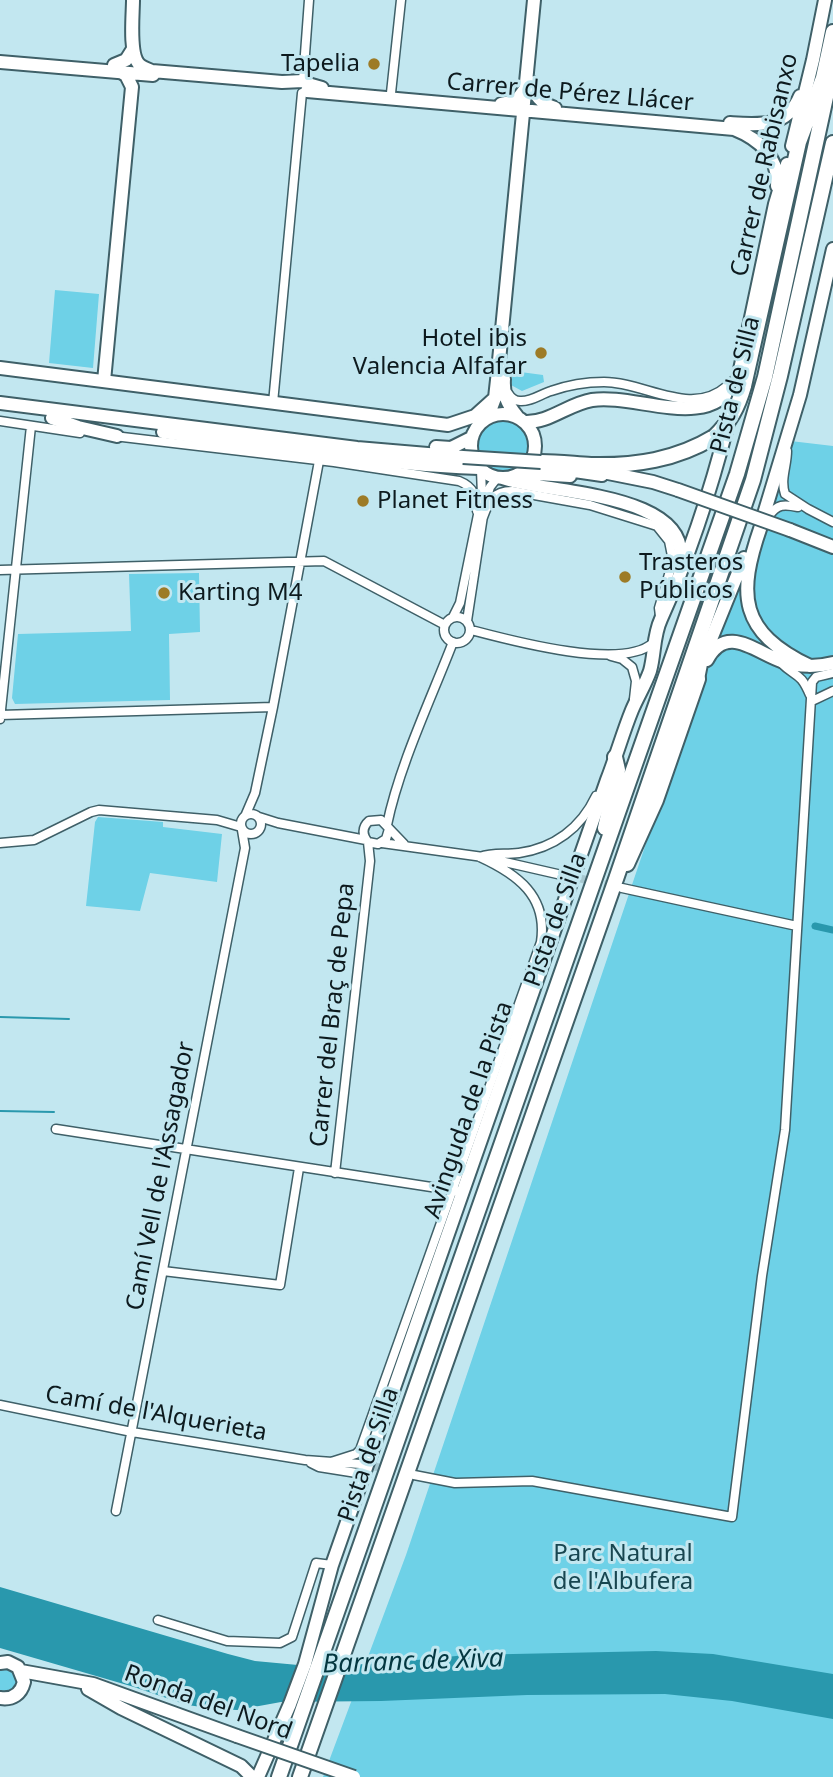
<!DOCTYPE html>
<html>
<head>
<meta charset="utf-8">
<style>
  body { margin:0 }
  canvas { display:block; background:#c2e7f0 }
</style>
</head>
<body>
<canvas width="833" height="1777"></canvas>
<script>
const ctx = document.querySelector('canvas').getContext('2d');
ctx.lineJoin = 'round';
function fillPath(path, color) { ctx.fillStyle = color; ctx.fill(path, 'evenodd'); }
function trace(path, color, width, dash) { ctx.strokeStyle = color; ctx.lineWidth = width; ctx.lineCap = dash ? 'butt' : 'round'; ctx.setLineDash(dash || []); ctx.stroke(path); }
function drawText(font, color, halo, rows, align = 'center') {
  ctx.font = font + ' "Noto Sans",sans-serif'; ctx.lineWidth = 6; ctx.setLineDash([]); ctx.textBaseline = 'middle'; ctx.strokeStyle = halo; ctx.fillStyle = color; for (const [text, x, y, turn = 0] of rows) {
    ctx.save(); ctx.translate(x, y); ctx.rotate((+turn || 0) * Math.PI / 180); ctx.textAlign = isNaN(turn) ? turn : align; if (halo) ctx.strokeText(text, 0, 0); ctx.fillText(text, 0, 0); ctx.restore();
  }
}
fillPath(new Path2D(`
  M55,290L99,294L93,368L49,363Z
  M513,371L543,375L544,382L522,391L511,385Z
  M477 446a26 26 0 1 1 52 0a26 26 0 1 1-52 0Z
  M782,440L833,446V1777H323L406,1555Z
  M199,573L200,632L169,634L170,700L15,704L12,698L18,634L131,631L129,574Z
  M98,817L163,822V827L222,834L217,882L150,873L140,911L86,906L95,822Z
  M8,1668L15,1673L17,1685L8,1693H0V1669Z`), '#6ed1e7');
fillPath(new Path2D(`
  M0,1587L228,1654L255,1661L298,1665L377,1664L466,1655L656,1651L713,1654L833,1674V1719L732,1701L665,1694L527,1695L381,1701L281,1702L237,1710L217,1709L187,1705L134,1687L0,1648Z`), '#2998ad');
trace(new Path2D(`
  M0,1017L69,1019
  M0,1111L54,1112`), '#2998ad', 2);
trace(new Path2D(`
  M815,926L833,930`), '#2998ad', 7);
trace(new Path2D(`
  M569,876L614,886
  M363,1464L409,1474`), '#a7c8d0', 8, [8, 4]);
const street = new Path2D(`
  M303,81L309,0
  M391,93L401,0
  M508,393C511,398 514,401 520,401C531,402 541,394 551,391C568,385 586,382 604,382C645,382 691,418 727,386
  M273,403L302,93
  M0,421L80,433
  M114,436L334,462L459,481C474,487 476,496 477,511
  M787,451C787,466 780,479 785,494L808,509L833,522
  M485,503L490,487L497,478
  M769,516C777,504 784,504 798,507
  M482,520C488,504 491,491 512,491L590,505L657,526L669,541L673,561L659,608L660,616
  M0,570L324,561L445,625
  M444 630a13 13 0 1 1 26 0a13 13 0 1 1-26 0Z
  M453,617L460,603L482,495L481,470
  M467,621L483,516
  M471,630C509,640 622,671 653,643
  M611,656L622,659L632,667L636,681L634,699
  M780,662C796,678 800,671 810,695
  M812,701L833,691
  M0,715L273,707
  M0,719L31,426
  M241 824a10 10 0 1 1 20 0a10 10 0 1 1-20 0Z
  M246,814L255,793L273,707L319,461
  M259,817L278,823L366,840
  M387,825C399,766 431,699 453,642
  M389,829L386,839L378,844L368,842C362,835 362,827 369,821L381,820L404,844
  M0,843L34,840L91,812L99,810L217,820L241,827
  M382,843L483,857
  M480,857C493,852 505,855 519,853C554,848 581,828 596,796
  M496,860L566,876
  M622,888L797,926
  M56,1129L457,1191
  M335,1173L370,861L368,842
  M163,1271L280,1285L299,1168
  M0,1405L132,1432L305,1460L360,1464
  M331,1462L356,1454L360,1450L541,942C548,896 517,874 480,857
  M311,1463L319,1467L363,1474
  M414,1475L455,1483L532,1481L732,1517L762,1276L785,1130L812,682L816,677L833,673
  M116,1511L245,848L242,830
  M158,1620L227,1641L280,1643L292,1637L316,1563L332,1565`);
const secondary = new Path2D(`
  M133,0C133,14 129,52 138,63C141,67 147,69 152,71L282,82L303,81L308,84L322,88
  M0,62L153,75
  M114,65L126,60L133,49
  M531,82C535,96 540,103 555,108
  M307,91L734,129C759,139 779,157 777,186
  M501,104L516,101L525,89
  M730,123C759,125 787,128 800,96
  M792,146L813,60L825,0
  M0,368L448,425L475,416L495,398
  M504,379C503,395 507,404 517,416
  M104,381L132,87L126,75L120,72
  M734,398L775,204L787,164
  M0,403L357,448L463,457
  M492,406L495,398L498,371L534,0
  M471 446a32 32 0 1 1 64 0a32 32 0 1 1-64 0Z
  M52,418L78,427L117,436
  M525,422C549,423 568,404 592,400C634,393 709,432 734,383
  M163,432L275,447L298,448
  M436,447L451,448L471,438
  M290,449C354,457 413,466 479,468
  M561,469L602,475
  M593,470L653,482L678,490
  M521,473L570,476
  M502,478C545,494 697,491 679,566
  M764,514L800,395L833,249
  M761,526C737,595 739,632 810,666
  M790,530L833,547
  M707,660C727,622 757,654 784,662C799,667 818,667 833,663
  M698,679L701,664L744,558
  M0,1663L8,1662L18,1667L24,1682C21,1694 13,1700 0,1698
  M21,1671L93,1684L237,1736
  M88,1689L121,1708L241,1766L252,1777
  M258,1777L290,1704L305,1664L332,1565L607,780C616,757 623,732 632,710C638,696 645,685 650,671C655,653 653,636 661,619C689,557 711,490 728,423`);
const highway = new Path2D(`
  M744,386L799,142L823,78L833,32
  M541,462C558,462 574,464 591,465C635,466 676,460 714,437
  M605,828L618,770L615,757
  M627,864L656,800L698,679
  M279,1777L737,474L765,377L833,65
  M300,1777L616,879L753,480L780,376L833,143`);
trace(street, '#3f6068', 11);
trace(secondary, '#3f6068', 16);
trace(highway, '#3f6068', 18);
trace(street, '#fff', 8);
trace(secondary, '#fff', 12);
trace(highway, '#fff', 14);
const secondaryBridge = new Path2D(`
  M463,457L541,462
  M678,490L790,530
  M237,1736L354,1777`);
const highwayBridge = new Path2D(`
  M714,437C730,422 738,407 744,386`);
trace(secondaryBridge, '#3f6068', 16, []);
trace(highwayBridge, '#3f6068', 18, []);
trace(secondaryBridge, '#fff', 12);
trace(highwayBridge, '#fff', 14);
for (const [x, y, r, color] of [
  [374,64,7,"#9d7b26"],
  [541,353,7,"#9d7b26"],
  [363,501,7,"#9d7b26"],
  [625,577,7,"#9d7b26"],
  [164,593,7,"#9d7b26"]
]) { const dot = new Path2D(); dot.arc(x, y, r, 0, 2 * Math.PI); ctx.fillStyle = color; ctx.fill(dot); trace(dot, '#c2e7f0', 2.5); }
drawText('24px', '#0d1a1e', '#c2e7f0', [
  ["Tapelia",360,64,"right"],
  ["Hotel ibis",527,339,"right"],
  ["Valencia Alfafar",527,367,"right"],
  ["Planet Fitness",377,501],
  ["Trasteros",639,563],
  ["Públicos",639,591],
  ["Karting M4",178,593]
], 'left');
drawText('24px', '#0d1a1e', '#c2e7f0', [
  ["Carrer de Pérez Llácer",570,93,5],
  ["Carrer de Rabisanxo",765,165,-77],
  ["Pista de Silla",736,385,-76],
  ["Pista de Silla",556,920,-70],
  ["Carrer del Braç de Pepa",333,1015,-84],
  ["Avinguda de la Pista",469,1110,-71],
  ["Camí Vell de l'Assagador",161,1176,-79],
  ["Camí de l'Alquerieta",156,1414,10],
  ["Pista de Silla",369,1455,-71],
  ["Ronda del Nord",208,1703,20]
]);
drawText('24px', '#184650', '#c2e7f0', [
  ["Parc Natural",623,1554],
  ["de l'Albufera",623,1582]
]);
drawText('italic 26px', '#043740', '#c2e7f0', [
  ["Barranc de Xiva",413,1662,-2]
]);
</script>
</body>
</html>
